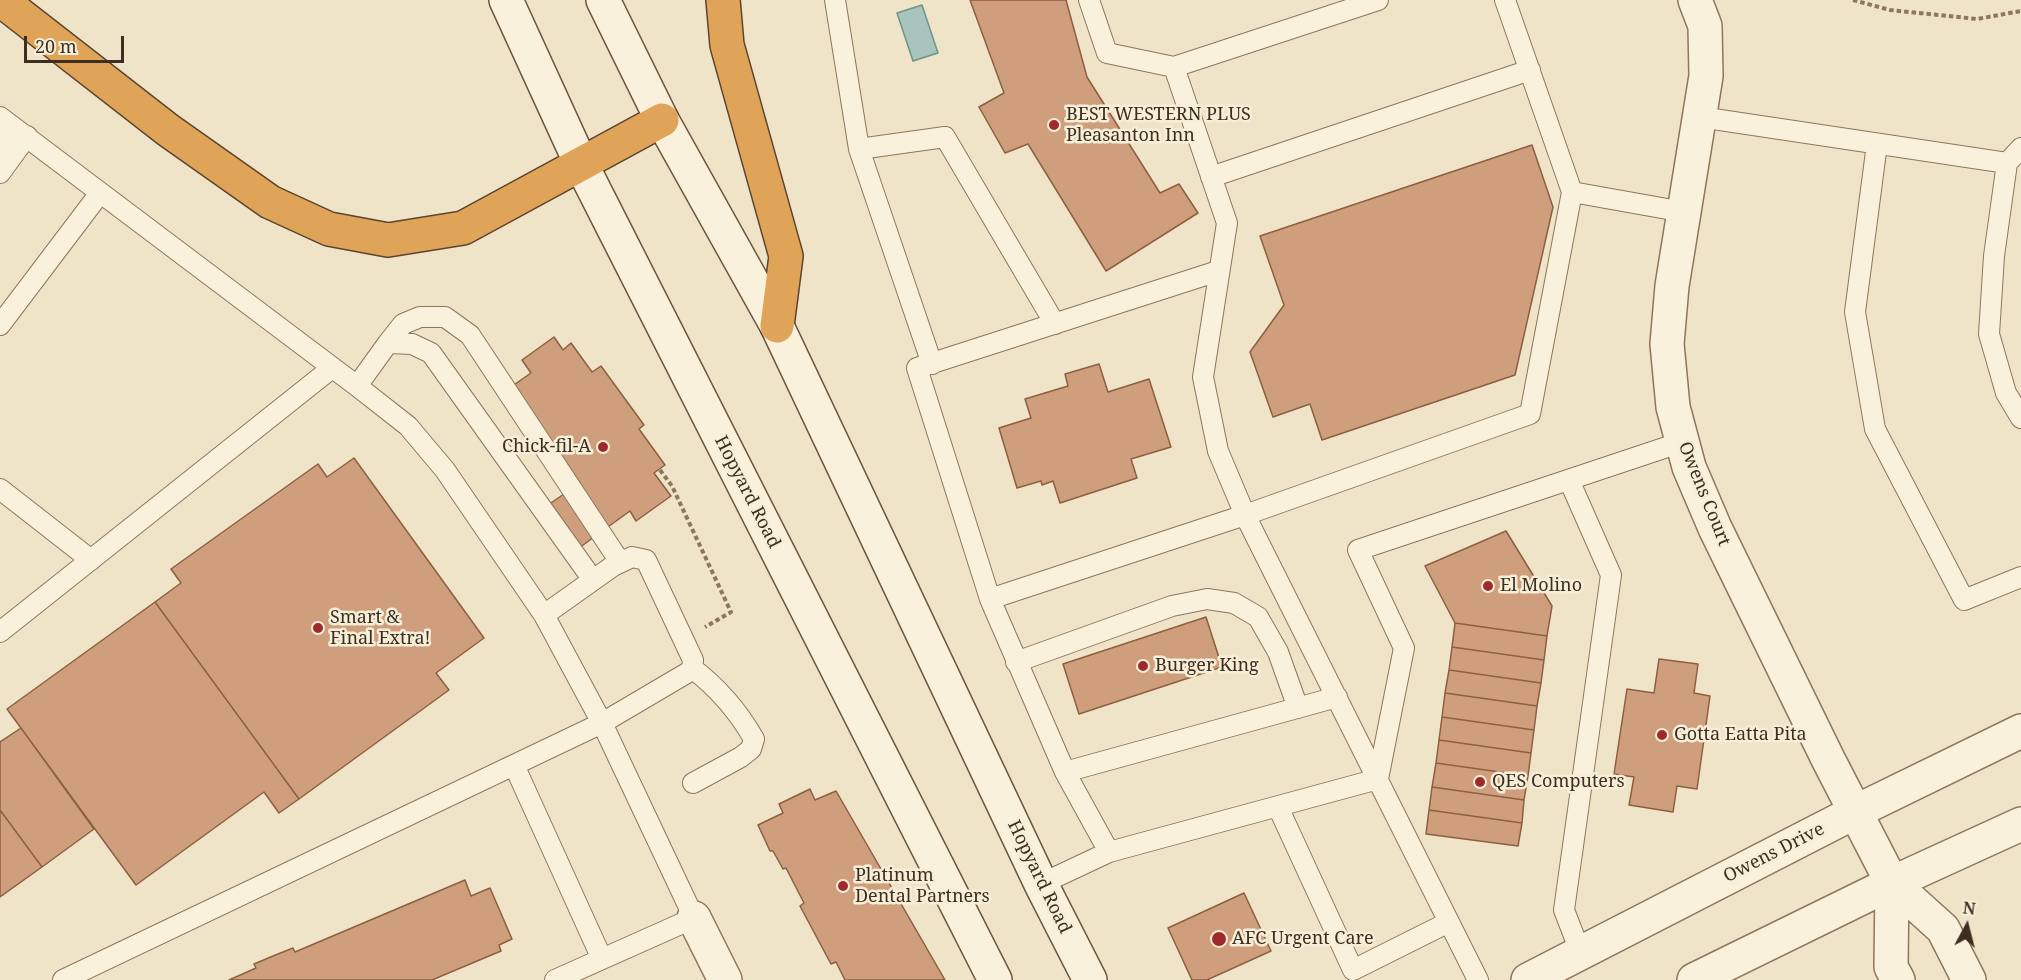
<!DOCTYPE html>
<html>
<head>
<meta charset="utf-8">
<style>
  body { margin:0 }
  #map { position:relative; width:2021px; height:980px; overflow:hidden; background:#f0e4c8; font-family:"Noto Serif",serif }
  canvas { display:block }
  .north { position:absolute; left:1937px; top:896px; width:60px; height:60px; -webkit-text-stroke:4px #f7eed8; paint-order:stroke; rotate:7deg; font-size:16px; font-weight:700; line-height:24px; text-align:center; color:#3d2e20 }
  .north::after { content:''; display:block; margin:auto; width:21px; height:27px; background:#3d2e20; clip-path:polygon(50% 0,100% 100%,50% 72%,0 100%) }
  .scale { position:absolute; left:24px; top:36px; width:100px; height:27px; box-sizing:border-box; border:3px solid #3d2e20; border-top:0; padding-left:8px; font-size:18px; line-height:21px; white-space:nowrap; color:#3d2e20; -webkit-text-stroke:4px #f7eed8; paint-order:stroke }
</style>
</head>
<body>
<div id="map">
<canvas width="2021" height="980"></canvas>
<div class="north">N</div>
<div class="scale">20 m</div>
</div>
<script>
const ctx = document.querySelector('canvas').getContext('2d');
ctx.lineJoin = 'round';
function fillPath(path, color) { ctx.fillStyle = color; ctx.fill(path, 'evenodd'); }
function trace(path, color, width, dash) { ctx.strokeStyle = color; ctx.lineWidth = width; ctx.lineCap = dash ? 'butt' : 'round'; ctx.setLineDash(dash || []); ctx.stroke(path); }
function drawText(font, color, halo, rows, align = 'center') {
  ctx.font = font + ' "Noto Serif",serif'; ctx.lineWidth = 5; ctx.setLineDash([]); ctx.textBaseline = 'middle'; ctx.strokeStyle = halo; ctx.fillStyle = color; for (const [text, x, y, turn = 0] of rows) {
    ctx.save(); ctx.translate(x, y); ctx.rotate((+turn || 0) * Math.PI / 180); ctx.textAlign = isNaN(turn) ? turn : align; if (halo) ctx.strokeText(text, 0, 0); ctx.fillText(text, 0, 0); ctx.restore();
  }
}
const water = new Path2D(`
  M922,5L938,53L913,61L897,13Z`);
fillPath(water, '#a9c4bc');
trace(water, '#6f938a', 1.5);
const building = new Path2D(`
  M970,0H1066L1087,77L1160,193L1179,184L1198,213L1106,271L1028,144L1005,153L979,107L1004,93Z
  M1532,145L1553,207L1515,375L1322,440L1310,404L1273,417L1250,352L1284,305L1260,236Z
  M554,337L563,350L571,343L592,372L601,366L644,425L639,429L665,465L654,473L671,496L636,521L630,511L579,548L548,505L580,483L539,427L508,389L531,373L522,360Z
  M1099,364L1108,392L1149,379L1171,447L1131,459L1137,478L1060,503L1053,481L1042,485L1041,481L1017,488L999,428L1031,418L1025,399L1068,386L1065,374Z
  M354,458L484,638L436,673L449,690L299,799L155,602L181,583L171,569L318,464L327,477Z
  M1506,531L1552,606L1547,636L1455,623L1425,566Z
  M155,602L299,799L279,813L264,792L136,885L7,709Z
  M1206,617L1222,667L1079,714L1063,664Z
  M1455,623L1547,636L1544,660L1452,647Z
  M1452,647L1544,660L1541,683L1449,670Z
  M1659,659L1698,664L1694,693L1710,696L1697,789L1677,786L1673,812L1629,805L1634,777L1614,774L1627,689L1654,693Z
  M1449,670L1541,683L1537,706L1445,693Z
  M1445,693L1537,706L1534,730L1442,717Z
  M1442,717L1534,730L1531,753L1439,740Z
  M21,728L94,829L42,867L0,810V742Z
  M1439,740L1531,753L1528,776L1436,763Z
  M1436,763L1528,776L1524,800L1432,787Z
  M1432,787L1524,800L1522,823L1429,810Z
  M810,789L815,800L836,791L945,980H845L836,962L831,964L800,906L804,903L786,868L783,869L773,851H770L758,825L783,813L779,804Z
  M0,810L42,867L0,897Z
  M1429,810L1522,823L1518,846L1426,834Z
  M465,880L471,896L490,888L512,939L499,945L501,951L432,980H229L256,968L254,964L273,956L293,948L295,952Z
  M1244,893L1271,951L1207,980H1192L1168,928Z`);
fillPath(building, '#cf9f7d');
trace(building, '#8d5f41', 1.5);
const service = new Path2D(`
  M835,0L859,149L932,364
  M1089,0L1107,53L1174,67L1378,0
  M1505,0L1572,192
  M1174,67L1227,223L1203,377L1218,451L1245,515L1478,980
  M0,117L357,386L408,426L445,470L544,615L602,723L63,980
  M1700,117L2007,163L1994,256L1989,334L2006,393L2021,418
  M0,134C7,145 6,153 0,165
  M1877,144L1855,312L1875,429L1964,600L2021,577
  M859,149L945,137L1055,324
  M2007,163L2021,148
  M0,173L27,136
  M1211,177L1530,70
  M0,325L100,193
  M388,343L403,324L420,317H445L470,335L620,562
  M357,386L388,343L412,344L431,353L593,580
  M1569,480L1611,575L1564,910L1581,954
  M0,489L91,560
  M990,599L1245,515L1530,414L1572,192L1684,212
  M544,615L613,566L632,557L646,560L693,660L692,670L602,723L694,918L555,980
  M0,632L332,368
  M1016,662L1172,606L1207,599L1234,603L1258,617L1278,652L1298,708
  M692,668C717,687 738,711 754,739L751,749L741,757L693,783
  M514,765L602,959
  M1065,772L1337,697
  M1278,807L1353,970L1449,922
  M1109,852L1065,772L990,599L917,368L1218,271
  M1041,884L1109,852L1378,779L1404,648L1358,550L1682,442`);
const minor = new Path2D(`
  M1695,0L1705,26L1706,76L1672,286L1667,344L1673,407L1689,467L1715,528L1828,759L1892,883L1943,929L1969,980
  M1892,883L1891,967L1898,980
  M694,918L725,980`);
const tertiary = new Path2D(`
  M1528,980L1855,812L2021,731
  M1694,980L1892,883L2021,824`);
const secondary = new Path2D(`
  M506,0L581,164L995,980
  M603,0L662,120L777,326L1041,884L1090,980`);
const motorway = new Path2D(`
  M1,0L168,130L270,202L329,229L388,240L463,228L662,120
  M723,0L727,45L786,256L777,326`);
trace(service, '#8d765c', 22);
trace(minor, '#8d765c', 36);
trace(tertiary, '#8d765c', 36);
trace(secondary, '#6f573f', 36);
trace(motorway, '#5b4430', 36);
trace(new Path2D(`
  M1853,0L1890,10L1977,19L2021,11
  M660,470L672,486L731,612L705,627`), '#8d765c', 4, [4.5, 3]);
trace(service, '#faf1dc', 20);
trace(minor, '#faf1dc', 33);
trace(tertiary, '#faf1dc', 33);
trace(secondary, '#faf1dc', 33);
trace(motorway, '#e0a458', 33);
for (const [x, y, r, color] of [
  [1054,125,6,"#9e2a2b"],
  [603,447,6,"#9e2a2b"],
  [1488,586,6,"#9e2a2b"],
  [318,628,6,"#9e2a2b"],
  [1143,666,6,"#9e2a2b"],
  [1662,735,6,"#9e2a2b"],
  [1480,782,6,"#9e2a2b"],
  [843,886,6,"#9e2a2b"],
  [1219,939,8,"#9e2a2b"]
]) { const dot = new Path2D(); dot.arc(x, y, r, 0, 2 * Math.PI); ctx.fillStyle = color; ctx.fill(dot); trace(dot, '#f7eed8', 2); }
drawText('18px', '#3d2e20', '#f7eed8', [
  ["BEST WESTERN PLUS",1066,115],
  ["Pleasanton Inn",1066,136],
  ["Chick-fil-A",591,447,"right"],
  ["El Molino",1500,586],
  ["Smart &",330,618],
  ["Final Extra!",330,639],
  ["Burger King",1155,666],
  ["Gotta Eatta Pita",1674,735],
  ["QES Computers",1492,782],
  ["Platinum",855,876],
  ["Dental Partners",855,897],
  ["AFC Urgent Care",1232,939]
], 'left');
drawText('18px', '#3d2e20', '#f7eed8', [
  ["Hopyard Road",747,492,63],
  ["Owens Court",1704,494,68],
  ["Owens Drive",1774,853,-27],
  ["Hopyard Road",1039,877,64]
]);
</script>
</body>
</html>
